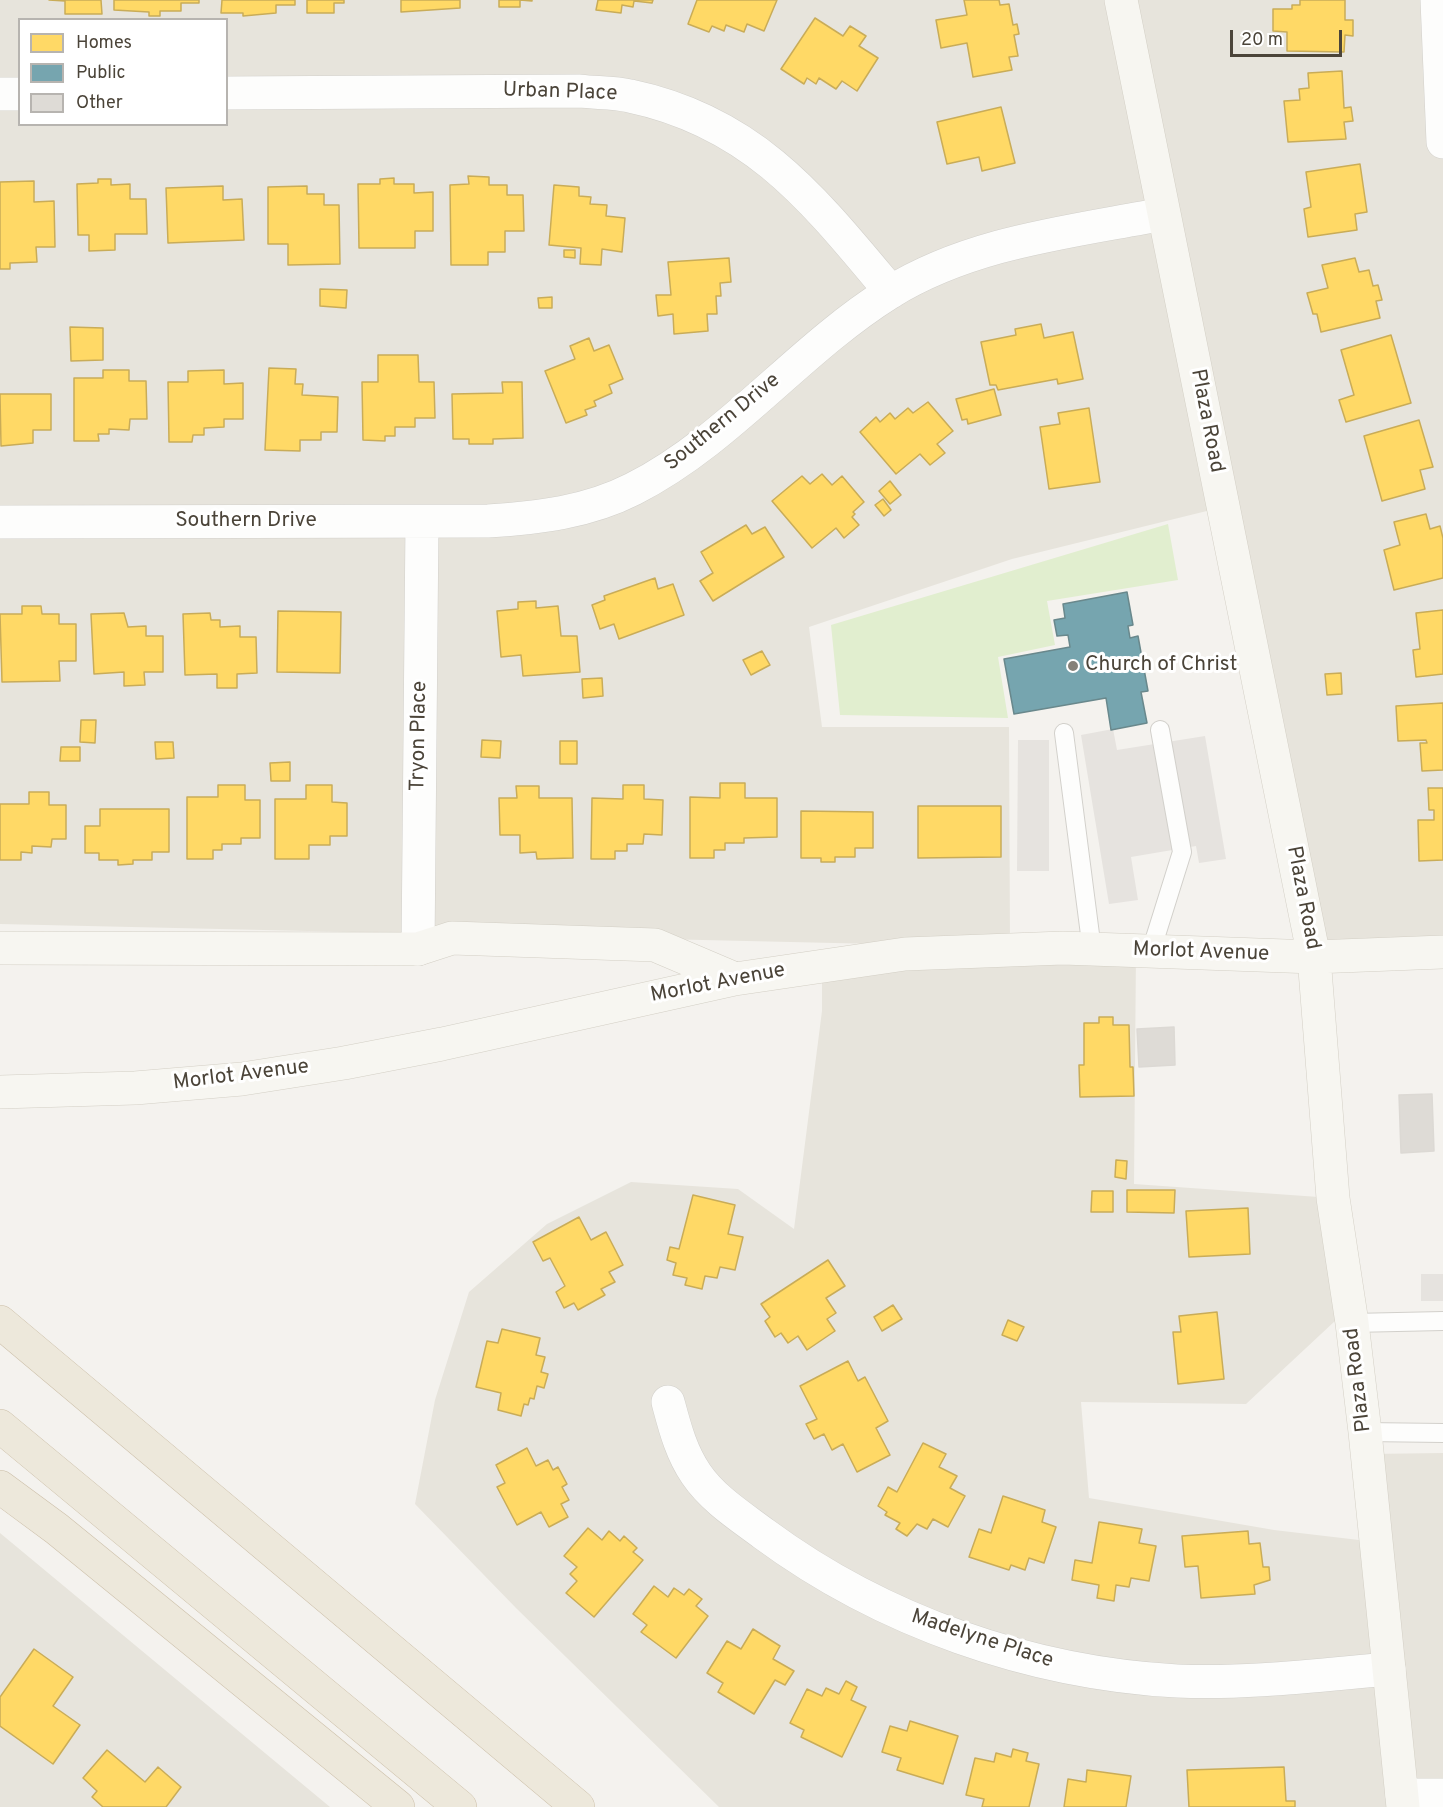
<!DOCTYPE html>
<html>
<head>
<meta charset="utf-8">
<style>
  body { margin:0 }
  #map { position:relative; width:1443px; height:1807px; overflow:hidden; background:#f4f2ee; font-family:Overpass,sans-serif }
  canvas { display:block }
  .legend { position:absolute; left:18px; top:18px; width:210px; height:108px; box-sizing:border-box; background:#fff; border:2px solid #b7b4b0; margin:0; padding:8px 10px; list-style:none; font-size:18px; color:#4b4439 }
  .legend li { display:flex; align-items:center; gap:12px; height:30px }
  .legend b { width:30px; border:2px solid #b7b4b0 }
  .scale { position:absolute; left:1230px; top:30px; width:112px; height:27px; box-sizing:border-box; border:3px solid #4b4439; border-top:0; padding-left:8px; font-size:18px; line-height:21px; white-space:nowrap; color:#4b4439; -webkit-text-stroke:4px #fff; paint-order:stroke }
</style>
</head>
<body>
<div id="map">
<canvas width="1443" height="1807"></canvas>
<ul class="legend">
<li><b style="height:16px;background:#ffd966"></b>Homes</li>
<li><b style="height:16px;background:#76a5af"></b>Public</li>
<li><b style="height:16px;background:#dedbd6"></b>Other</li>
</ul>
<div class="scale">20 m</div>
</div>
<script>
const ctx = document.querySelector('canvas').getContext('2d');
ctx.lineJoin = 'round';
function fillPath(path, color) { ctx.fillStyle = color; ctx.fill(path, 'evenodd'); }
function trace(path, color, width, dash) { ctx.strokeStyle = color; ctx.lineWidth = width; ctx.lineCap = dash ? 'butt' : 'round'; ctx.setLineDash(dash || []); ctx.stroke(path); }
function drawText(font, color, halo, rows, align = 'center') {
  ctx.font = font + ' Overpass,sans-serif'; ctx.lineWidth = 6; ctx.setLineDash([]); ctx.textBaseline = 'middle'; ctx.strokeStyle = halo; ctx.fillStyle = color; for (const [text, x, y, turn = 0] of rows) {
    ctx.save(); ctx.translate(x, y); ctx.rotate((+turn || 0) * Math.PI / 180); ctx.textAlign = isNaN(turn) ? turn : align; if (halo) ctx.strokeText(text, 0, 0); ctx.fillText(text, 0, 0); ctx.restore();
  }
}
fillPath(new Path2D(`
  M0,0H1443V952L1314,957L1223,507L1012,559L809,627L822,727H1009L1010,947L0,924ZM20,20H226V124H20Z
  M1136,951L1134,1184L1333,1198L1350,1307L1246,1404L1081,1402L1089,1498L1274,1530L1376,1542L1368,1454L1443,1453V1807H719L516,1608L415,1504L435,1400L469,1292L547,1224L631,1182L738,1189L794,1229L822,1011V964Z
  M0,1533L330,1807H0Z`), '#e7e4dc');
fillPath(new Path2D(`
  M1168,524L1178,580L1047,601L1055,645L998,657L1008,718L840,715L831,625Z`), '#e1eecf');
fillPath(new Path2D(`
  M1113,729L1117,750L1205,736L1226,859L1199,863L1196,846L1131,857L1138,900L1109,904L1081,735Z
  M1018,740H1049V871H1017Z
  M1421,1274H1443V1301H1421Z`), '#e6e3df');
const homes = new Path2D(`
  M49,0H101L102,14H65V1Z
  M114,0H199V3H181V11H160V16H149V12L114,10Z
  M222,0H295V5H276V13L243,16V13H221Z
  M307,0H344V3H334V13H307Z
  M401,0H460V8L401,12Z
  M499,0H532V1L520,0V7H499Z
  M598,0H653L652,3L634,1L633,7L622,5L621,13L596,10Z
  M697,0H777L764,31L747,24L744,32L726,25L724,31L712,26L709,32L688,24Z
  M964,0H999L1000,5L1009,4L1013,25L1017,24L1019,34L1014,35L1018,56L1009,57L1012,70L973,77L967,43L941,48L936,20L967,15Z
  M1300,0H1345V20H1353V36L1345,35L1344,52L1287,51V32L1273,31V9H1292V5H1300Z
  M815,18L843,36L850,26L866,36L859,46L878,58L857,91L842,81L836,89L819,78L816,84L807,78L804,84L781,69Z
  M1342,71L1344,108L1351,107L1353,121L1344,122L1346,139L1288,142L1284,101L1300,100L1299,89L1309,88L1308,73Z
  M1001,107L1015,163L982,171L979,157L947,164L937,122Z
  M1360,164L1367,212L1355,214L1357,230L1308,237L1304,209L1311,207L1306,172Z
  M468,176L489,177V185H507V195H523L524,231H505V252H488V265H451L450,185L469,184Z
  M394,178V184H414V193L433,192V231H415V248H359L358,184H380V179Z
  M98,179H111V185L130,184V199H146L147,234H115V250L89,251V235H78L77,184L98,183Z
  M34,181V202L54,201L55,247H36L37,262L10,263V269H0V182Z
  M554,185L579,187V196L591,197L590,204L607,205L606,216L625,218L622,252L602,249L601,265L580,264L581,248L549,245Z
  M223,186V200L242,199L244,240L168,243L166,188Z
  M307,186V194H324V205H339L340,264L288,265V244H268V187Z
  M564,250H575V258L564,257Z
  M729,258L731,282L720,283L721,296H716L717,314H707L708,331L674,334L673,314L658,316L656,295H671L668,262Z
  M1355,258L1359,272L1369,270L1373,286L1378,285L1382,300L1376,301L1380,318L1321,332L1317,314H1313L1307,293L1328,288L1322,265Z
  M320,289L347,290L346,308L320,306Z
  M552,297V308H539L538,298Z
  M1041,324L1044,338L1073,332L1083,379L1058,384L1057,379L998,390L996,385H990L981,342L1016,335L1015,329Z
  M70,327L103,328V360L71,361Z
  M1391,335L1411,403L1346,422L1339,400L1354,395L1341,350Z
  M589,338L594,351L609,345L623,379L609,385L612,393L594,401L596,406L585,410L587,415L566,423L545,371L575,359L570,346Z
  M378,355H418L419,382H434L435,418H415V427H395V436H385V441L363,440L362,382H378Z
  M269,368L296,369L295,384H303L302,395L338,397L337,432H321V440H300V451L265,450Z
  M103,370H129V381H146L147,419H130L129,430L109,429V434H98L99,441H74V378H103Z
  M224,370V384L243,383V419H224V427L204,428V435H193L192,442H169L168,382H188V371Z
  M502,382H522L523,438L493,439V444H469V439H453L452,394L503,393Z
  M994,389L1001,415L968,424L967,419L962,420L956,399Z
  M0,394H51V430H33V443L1,446Z
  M928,402L953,431L937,444L945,453L930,465L920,454L896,474L860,432L876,417L880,422L890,413L895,419L908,408L913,413Z
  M1089,408L1100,482L1049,489L1040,427L1060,424L1058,413Z
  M1419,420L1433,467L1420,470L1425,489L1382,501L1364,436Z
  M822,474L832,485L842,476L864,502L853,512L855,514L852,517L859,525L844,538L836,528L812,548L772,501L802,476L810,484Z
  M890,481L901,495L890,504L879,491Z
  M883,499L891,510L884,516L875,505Z
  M1426,514L1430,529L1440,526L1443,538V578L1394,590L1384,550L1400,545L1394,522Z
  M746,525L752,534L765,527L784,557L713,601L700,581L713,573L701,552Z
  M655,578L658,589L673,584L684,615L619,639L614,624L600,629L592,605L605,600L604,596Z
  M536,601V608L558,606L561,636H577L580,672L523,676L521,655L501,657L497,611L518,609V602Z
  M22,606H41L42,614H59V624H76V661H59L60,681L2,682L0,614H22Z
  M1443,610V674L1416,677L1413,650L1420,649L1416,613Z
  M278,611L341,612L340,673L277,672Z
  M124,613L128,627L146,626V636H163V672H144L145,685L124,686V672L94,674L91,614Z
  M210,613L211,620H220V627L240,626V637H256L257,673L237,674V688H217V674L185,675L183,614Z
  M762,651L770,665L751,675L743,660Z
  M1341,673L1342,694L1327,695L1325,674Z
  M602,678L603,696L583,698L582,679Z
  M1443,703V770L1422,771L1420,743H1427L1426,740L1398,741L1396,706Z
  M81,720H96L95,743L80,742Z
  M482,740L501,741L500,758L481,757Z
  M560,741H577V764H560Z
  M155,742H173L174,758L156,759Z
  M61,747H80V761H60Z
  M290,762V781H271L270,763Z
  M720,783H745V798H777V837L744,838V843H725V850H714V858H690V797L720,798Z
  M218,785H245V800H260V838H241V844H222V850H213V859H187V797H218Z
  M306,785H332V802L347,803V836H330V845H309V859H275V799H306Z
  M623,785H644V799L663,800L662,835L644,834L643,844H627V851H615V859H591L592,798L623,799Z
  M516,786H539V798H572L573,858L537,859L536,852L520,853V835H500L499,798H517Z
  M1428,788H1443V860L1419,861L1418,820H1434V810H1429Z
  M29,792H49V805H66V839H52L51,847L32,846V853L21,852V860H0V804H29Z
  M918,806H1001V857L918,858Z
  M100,809H169V852H152V860H133V864L118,865V860H99V853H85V826H100Z
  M801,811L873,812V848H855V857H835V862H821V858H801Z
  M1099,1017H1113V1025H1129L1130,1067H1133L1134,1096L1080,1097L1079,1065H1084V1023H1099Z
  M1116,1160L1127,1161L1126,1179L1115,1177Z
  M1127,1190H1175L1174,1213L1127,1212Z
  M1092,1191H1113V1212H1091Z
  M693,1195L735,1205L728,1234L743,1237L735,1270L720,1267L717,1278L705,1276L702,1289L685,1285L687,1278L673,1275L676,1263L667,1260L670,1247L679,1249Z
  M1248,1208L1250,1254L1189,1257L1186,1211Z
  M579,1217L591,1240L606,1232L623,1265L609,1272L615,1282L601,1289L605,1295L578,1310L574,1303L564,1308L556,1292L565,1286L550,1258L543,1261L533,1242Z
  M828,1260L845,1286L826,1298L836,1313L827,1319L835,1331L807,1350L798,1336L788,1343L781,1333L775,1337L765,1321L770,1317L761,1304Z
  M893,1305L902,1319L882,1331L874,1317Z
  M1217,1312L1224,1379L1178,1384L1173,1332H1181L1179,1316Z
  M1008,1320L1024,1327L1017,1341L1002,1335Z
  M502,1329L540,1338L536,1355L545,1357L541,1372L548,1374L544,1388L537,1386L534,1399L530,1398L528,1405L524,1404L521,1416L498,1410L501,1393L476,1387L487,1341L498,1343Z
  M848,1361L858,1381L865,1377L888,1421L876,1428L890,1455L857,1472L843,1444L832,1450L824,1434L814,1439L806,1424L817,1419L800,1386Z
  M923,1443L946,1454L939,1467L957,1476L950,1488L965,1496L948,1527L933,1519L927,1529L917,1524L907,1536L896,1529L900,1523L885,1515L887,1512L878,1506L888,1487L897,1492Z
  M527,1448L536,1466L548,1460L553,1470L558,1467L567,1484L562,1487L569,1500L561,1504L568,1517L549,1527L541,1512L517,1525L497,1487L505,1483L496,1465Z
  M1003,1496L1045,1510L1042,1522L1056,1527L1044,1563L1029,1558L1025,1570L1011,1565L1009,1570L969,1557L979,1529L991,1533Z
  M1099,1522L1142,1529L1139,1543L1156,1546L1149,1581L1131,1578L1129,1587L1116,1585L1114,1601L1097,1598L1099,1585L1072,1580L1075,1560L1092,1563Z
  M588,1528L602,1540L609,1531L620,1541L624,1536L637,1548L633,1552L643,1560L594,1617L566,1593L577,1581L570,1574L577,1567L564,1556Z
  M1248,1531L1249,1544L1260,1543L1263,1567H1269L1270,1580L1254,1585L1255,1594L1201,1598L1198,1566L1185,1567L1182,1536Z
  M654,1586L668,1597L674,1588L684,1595L689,1589L702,1599L696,1606L708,1616L676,1658L641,1632L647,1625L633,1614Z
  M753,1629L780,1646L773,1659L794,1671L785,1685L775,1680L754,1714L718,1692L723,1683L707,1673L727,1641L741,1649Z
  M34,1649L73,1677L53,1706L80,1725L53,1764L0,1726V1697Z
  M846,1681L857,1687L851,1700L866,1707L842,1757L801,1737L804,1730L790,1723L807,1689L822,1696L826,1688L839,1694Z
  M910,1721L958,1736L943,1784L897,1770L901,1758L882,1752L890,1726L907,1731Z
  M1013,1749L1028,1753L1026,1761L1039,1764L1029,1807H982L984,1799L966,1795L975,1758L994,1762L996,1753L1011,1757Z
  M107,1750L145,1782L158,1767L181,1787L166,1807H103L92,1797L97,1791L83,1778Z
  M1284,1767L1286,1801H1295V1807H1189L1187,1770Z
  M1087,1770L1131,1776L1126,1807H1064L1068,1779L1086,1782Z`);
fillPath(homes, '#ffd966');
trace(homes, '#c9ac58', 1.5);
const public = new Path2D(`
  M1127,592L1133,625L1128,626L1130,638L1138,636L1148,691L1141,692L1147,723L1111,730L1106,698L1014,714L1004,659L1070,647L1068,635L1057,636L1054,620L1065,618L1063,604Z`);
fillPath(public, '#76a5af');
trace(public, '#69888c', 1.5);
const building = new Path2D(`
  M1174,1027L1175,1065L1139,1067L1137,1029Z
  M1432,1094L1434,1151L1401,1153L1399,1095Z`);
fillPath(building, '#dedbd6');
trace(building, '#dcd9d4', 1.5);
const lane = new Path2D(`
  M1064,733L1092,950
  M1151,951L1182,852L1160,730
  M1352,1323L1443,1321
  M1365,1432L1443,1433`);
const street = new Path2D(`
  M1437,0L1443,142
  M226,93L580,91C596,93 614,92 630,96C754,122 814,200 891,292
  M0,94H20
  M0,522L488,521C538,518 588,512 633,489C728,441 798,350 889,293C971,242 1070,232 1163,214
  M418,949L422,522
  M668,1402C675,1428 681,1452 696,1474C713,1499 740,1516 764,1534C882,1621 1030,1673 1177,1681C1248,1684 1319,1675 1389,1669
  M1402,1795H1443`);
const secondary = new Path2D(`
  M1121,0L1314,957L1333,1198L1352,1323L1365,1432L1403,1807
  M0,948L418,949L452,938L655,945L735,979
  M0,1092L135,1088L242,1079L344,1063L442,1044L735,979L905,954L1063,948L1314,957L1443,952`);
const highway = new Path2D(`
  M0,1322L578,1807
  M0,1426L460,1807
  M0,1487L57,1529L398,1807`);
trace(lane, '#d2d0cb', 20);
trace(street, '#d2d0cb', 34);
trace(secondary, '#d3cfc5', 34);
trace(highway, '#ccbfa9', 34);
trace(lane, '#fdfdfc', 18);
trace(street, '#fdfdfc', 33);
trace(secondary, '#f7f6f1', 33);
trace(highway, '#ede8db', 33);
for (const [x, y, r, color] of [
  [1073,666,6,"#868178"]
]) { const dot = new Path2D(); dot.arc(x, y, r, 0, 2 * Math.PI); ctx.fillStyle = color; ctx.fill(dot); trace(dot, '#fff', 2); }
drawText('21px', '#4b4439', '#fff', [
  ["Urban Place",560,93,2],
  ["Plaza Road",1206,421,79],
  ["Southern Drive",723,423,-39],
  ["Southern Drive",246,522],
  ["Tryon Place",420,736,-89],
  ["Plaza Road",1302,898,79],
  ["Morlot Avenue",1201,953,2],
  ["Morlot Avenue",718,984,-11],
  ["Morlot Avenue",241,1076,-7],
  ["Plaza Road",1359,1380,-97],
  ["Madelyne Place",982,1640,18]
]);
drawText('21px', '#4b4439', '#fff', [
  ["Church of Christ",1085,666]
], 'left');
</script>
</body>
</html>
